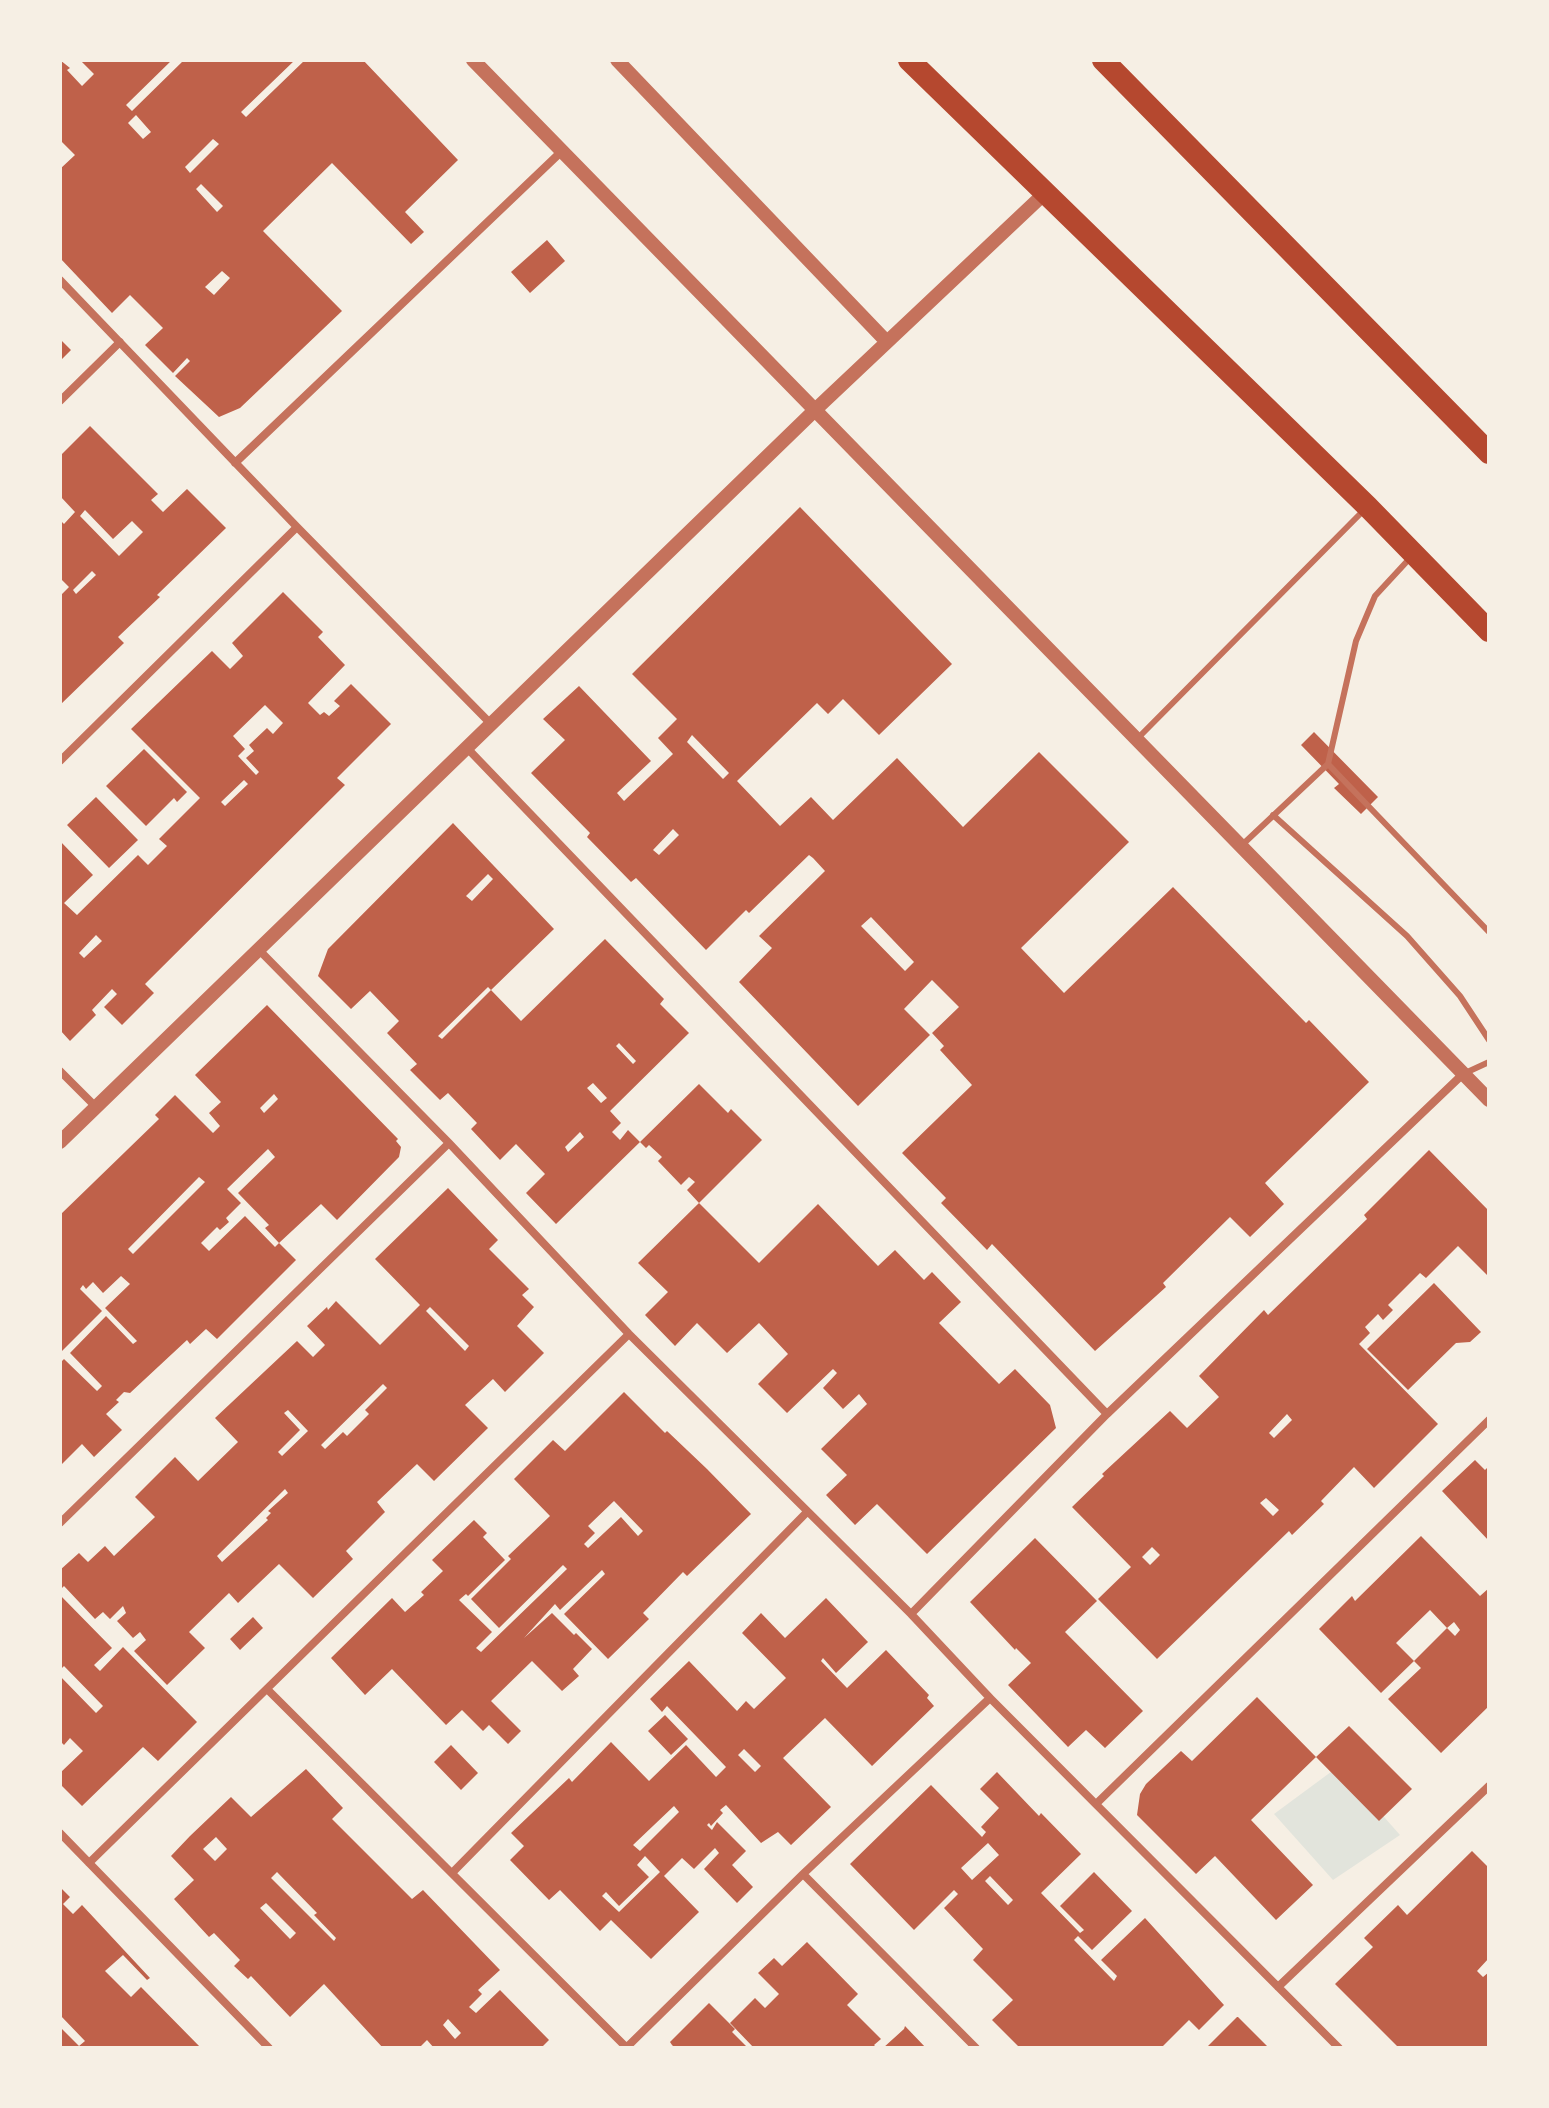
<!DOCTYPE html>
<html>
<head>
<meta charset="utf-8">
<style>
  body { margin:0 }
  #map { position:relative; width:1549px; height:2108px; overflow:hidden; background:#f6efe4; font-family:"Open Sans",sans-serif }
  canvas { display:block }
  .frame { position:absolute; inset:0; border:62px solid #f6efe4; pointer-events:none }
</style>
</head>
<body>
<div id="map">
<canvas width="1549" height="2108"></canvas>
<div class="frame"></div>
</div>
<script>
const ctx = document.querySelector('canvas').getContext('2d');
ctx.lineJoin = 'round';
function fillPath(path, color) { ctx.fillStyle = color; ctx.fill(path, 'evenodd'); }
function trace(path, color, width, dash) { ctx.strokeStyle = color; ctx.lineWidth = width; ctx.lineCap = dash ? 'butt' : 'round'; ctx.setLineDash(dash || []); ctx.stroke(path); }
fillPath(new Path2D(`
  M1339,1766L1400,1835L1333,1880L1274,1814Z`), '#e2e4dc');
fillPath(new Path2D(`
  M60,60L70,68L67,70L82,86L94,74L80,60H172L126,105L132,111L184,60H295L241,112L246,117L305,60H363L458,160L405,212L424,232L411,244L332,163L263,231L342,311L240,408L219,417L175,376L190,361L187,358L173,373L145,345L163,328L130,295L112,313L60,258V169L75,155L60,140ZM136,115L151,132L143,139L128,123ZM213,139L219,144L190,173L185,167ZM201,184L223,206L217,212L196,189ZM222,271L230,278L214,295L205,287Z
  M547,240L565,261L530,293L511,272Z
  M60,339L71,350L60,361Z
  M90,426L158,494L151,500L163,512L187,489L226,528L157,595L160,597L118,637L124,643L60,705V596L69,587L60,578V520L64,524L75,512L60,496V456ZM85,510L113,539L132,521L143,532L119,556L80,516ZM92,571L96,575L76,594L73,590Z
  M800,507L952,664L879,735L843,699L828,714L817,703L737,781L780,826L811,797L833,820L897,758L963,827L1039,752L1129,842L1021,948L1064,993L1173,887L1306,1023L1309,1020L1369,1082L1265,1183L1284,1204L1250,1237L1230,1217L1163,1283L1166,1287L1095,1351L992,1244L987,1250L941,1203L946,1198L902,1153L972,1085L940,1050L944,1046L932,1033L959,1007L932,980L904,1009L930,1035L858,1106L739,982L772,948L759,936L825,871L813,858L809,855L749,913L746,910L706,950L636,878L631,882L587,837L590,833L531,773L565,740L543,719L579,686L651,761L617,793L624,801L673,754L658,738L677,719L632,674ZM692,735L729,773L723,779L687,742ZM673,829L679,835L659,855L653,850ZM871,917L914,962L905,971L861,926Z
  M283,592L323,632L318,637L345,665L308,703L320,715L324,712L329,716L340,706L334,701L351,684L391,724L337,778L345,785L145,984L154,993L122,1025L104,1007L117,994L112,989L92,1010L96,1015L70,1041L60,1030V841L93,875L64,903L77,915L138,855L148,865L167,846L159,839L200,798L131,729L212,651L230,669L243,656L232,643ZM265,705L283,723L273,734L267,728L249,745L254,751L246,758L259,772L256,775L238,756L245,749L233,736ZM244,780L248,784L225,806L221,802ZM96,935L102,941L84,958L79,953Z
  M1314,732L1378,797L1361,814L1334,788L1339,784L1301,745Z
  M144,749L187,792L177,802L174,798L146,826L106,786Z
  M96,797L138,840L109,868L67,825Z
  M453,823L554,929L491,990L488,987L438,1036L442,1039L491,990L521,1021L605,939L664,999L660,1004L689,1033L610,1111L621,1123L612,1132L620,1140L628,1130L640,1142L556,1224L526,1193L545,1174L516,1144L500,1160L471,1129L477,1123L448,1093L440,1100L410,1070L417,1064L387,1033L399,1021L370,991L351,1009L318,976L328,949ZM488,874L493,879L472,901L466,896ZM619,1043L636,1061L633,1064L616,1046ZM593,1083L607,1098L601,1103L587,1088ZM580,1132L584,1137L568,1152L565,1147Z
  M267,1005L398,1139L396,1141L401,1147L399,1157L337,1220L321,1204L279,1243L265,1228L269,1225L238,1193L275,1157L268,1149L227,1189L241,1203L226,1218L229,1222L220,1230L217,1227L201,1243L209,1251L245,1216L275,1247L279,1243L296,1260L217,1339L206,1329L190,1344L187,1340L130,1393L124,1392L116,1400L119,1402L106,1414L122,1430L94,1457L82,1444L60,1466V1363L64,1359L97,1391L102,1386L70,1353L106,1316L133,1344L137,1341L105,1308L130,1284L121,1276L103,1293L93,1282L86,1289L83,1285L80,1289L102,1311L60,1353V1215L159,1119L155,1115L175,1095L213,1133L220,1126L209,1113L221,1102L195,1075ZM274,1094L278,1099L264,1113L260,1108ZM199,1177L205,1182L133,1254L128,1249Z
  M699,1084L728,1113L731,1109L762,1140L699,1203L687,1190L695,1182L689,1177L681,1185L658,1161L662,1157L649,1145L646,1148L640,1142Z
  M1429,1150L1489,1211V1277L1458,1246L1426,1278L1420,1273L1388,1305L1393,1310L1383,1320L1378,1314L1365,1327L1370,1333L1359,1344L1438,1424L1374,1488L1354,1467L1321,1501L1324,1504L1292,1535L1289,1531L1157,1659L1098,1599L1131,1567L1072,1507L1104,1476L1102,1474L1170,1411L1187,1428L1219,1397L1199,1376L1264,1310L1268,1315L1335,1250L1367,1219L1364,1215ZM1287,1414L1292,1420L1274,1438L1269,1433ZM1266,1498L1279,1510L1273,1516L1260,1503ZM1152,1547L1160,1555L1150,1565L1142,1557Z
  M448,1188L498,1240L489,1249L529,1289L522,1295L534,1307L517,1326L544,1353L505,1392L493,1379L465,1405L488,1428L434,1481L417,1464L377,1502L385,1512L346,1551L353,1559L313,1598L279,1564L238,1603L229,1593L189,1632L205,1648L167,1685L134,1651L146,1640L140,1632L133,1638L117,1621L126,1613L123,1606L110,1619L103,1612L95,1619L64,1586L60,1590V1570L79,1553L88,1562L105,1546L114,1556L155,1517L135,1497L175,1457L198,1481L238,1442L215,1418L297,1341L313,1357L325,1345L307,1326L327,1307L328,1310L336,1301L380,1345L420,1305L375,1259ZM430,1307L469,1346L465,1351L426,1311ZM383,1384L387,1388L365,1410L369,1414L347,1436L343,1432L325,1449L321,1445ZM288,1410L308,1431L282,1456L278,1452L300,1430L284,1413ZM285,1489L288,1493L268,1511L271,1513L266,1518L268,1520L222,1562L217,1556Z
  M699,1203L759,1263L818,1204L878,1266L895,1250L924,1280L932,1272L961,1302L939,1323L999,1384L1015,1369L1050,1405L1056,1428L927,1554L877,1504L855,1525L826,1495L847,1475L821,1449L867,1404L859,1394L843,1409L823,1388L837,1373L833,1369L787,1413L758,1384L788,1354L759,1323L727,1353L697,1323L675,1346L645,1315L668,1292L638,1263Z
  M1434,1283L1481,1332L1470,1342L1456,1343L1408,1390L1367,1349Z
  M624,1392L665,1433L667,1431L707,1469L751,1514L687,1576L683,1572L643,1613L649,1619L608,1659L564,1614L605,1574L602,1570L560,1610L555,1604L524,1638L552,1613L574,1635L576,1633L592,1649L573,1669L579,1676L562,1691L532,1661L491,1701L521,1731L508,1744L489,1725L483,1731L462,1710L446,1725L392,1669L365,1695L331,1658L392,1598L405,1612L424,1595L421,1592L443,1571L432,1560L474,1520L487,1533L483,1537L505,1560L468,1596L466,1594L459,1600L492,1632L476,1648L481,1652L567,1569L563,1565L499,1628L471,1599L511,1559L508,1556L550,1516L514,1479L553,1440L565,1451ZM614,1501L643,1531L638,1536L621,1517L588,1548L584,1544L595,1533L588,1526Z
  M1475,1460L1485,1470L1489,1466V1541L1442,1491Z
  M1421,1536L1480,1596L1489,1588V1706L1441,1753L1388,1699L1421,1668L1414,1661L1447,1628L1455,1636L1460,1630L1454,1622L1447,1628L1430,1610L1396,1643L1414,1661L1381,1693L1319,1629L1352,1596L1355,1601Z
  M1035,1538L1097,1601L1065,1632L1143,1711L1105,1748L1086,1730L1068,1747L1008,1685L1031,1663L1016,1648L1015,1650L970,1602Z
  M60,1595L112,1648L94,1665L100,1671L123,1647L197,1722L158,1761L143,1747L82,1806L60,1784V1773L83,1751L70,1738L64,1745L60,1741V1676L96,1713L103,1706L64,1666L60,1670Z
  M826,1598L868,1642L836,1673L823,1658L821,1661L847,1688L886,1650L929,1695L927,1698L934,1706L872,1766L825,1718L783,1758L831,1807L791,1845L778,1832L761,1843L726,1805L720,1810L723,1813L711,1826L709,1823L707,1825L712,1830L717,1822L746,1851L732,1865L753,1887L737,1903L704,1869L719,1853L715,1848L694,1869L682,1858L664,1876L699,1912L651,1959L611,1920L600,1931L560,1890L549,1900L510,1860L524,1846L511,1833L569,1778L572,1782L611,1742L649,1781L686,1745L716,1777L726,1767L667,1706L662,1712L650,1699L689,1661L737,1711L746,1701L754,1709L786,1678L742,1633L761,1613L785,1638ZM744,1749L761,1766L755,1772L738,1755ZM674,1806L679,1812L640,1851L633,1845ZM645,1856L660,1872L619,1912L602,1896L606,1892L619,1906L649,1877L637,1865Z
  M253,1617L263,1628L240,1650L230,1639Z
  M1257,1697L1316,1757L1251,1820L1313,1885L1276,1920L1215,1856L1196,1874L1137,1815L1140,1794L1146,1784L1181,1751L1192,1761Z
  M665,1715L688,1739L671,1755L648,1731Z
  M1349,1726L1412,1789L1379,1821L1316,1757Z
  M451,1745L478,1773L461,1790L434,1762Z
  M306,1769L343,1808L332,1819L412,1899L423,1890L500,1970L478,1990L482,1994L469,2007L476,2013L500,1990L549,2040L541,2048H434L427,2040L419,2048H383L324,1984L290,2017L251,1976L248,1979L234,1966L240,1960L214,1933L209,1937L174,1899L194,1880L171,1856L190,1836L231,1797L251,1817ZM216,1837L227,1849L215,1861L203,1849ZM277,1872L317,1913L314,1915L336,1938L334,1941L271,1878ZM266,1903L296,1933L290,1939L260,1908ZM448,2019L461,2033L455,2039L443,2025Z
  M997,1772L1039,1816L1041,1813L1081,1854L1041,1893L1080,1933L1084,1930L1060,1906L1094,1872L1132,1911L1092,1950L1078,1936L1074,1940L1114,1981L1117,1976L1101,1960L1145,1918L1224,2005L1199,2030L1189,2020L1161,2048H1020L992,2020L1013,2000L973,1960L983,1949L944,1908L958,1894L954,1890L914,1930L850,1864L931,1785L982,1837L986,1832L981,1827L999,1808L980,1789ZM988,1843L999,1855L972,1880L961,1868ZM990,1876L1013,1900L1008,1905L985,1881Z
  M1472,1851L1489,1868V1958L1477,1971L1483,1977L1489,1972V2048H1399L1335,1984L1373,1947L1364,1938L1398,1905L1407,1915Z
  M60,1887L70,1897L63,1904L73,1914L82,1905L150,1978L147,1980L123,1955L105,1971L131,1997L141,1987L201,2048H60V2027L79,2046L85,2041L60,2015Z
  M807,1942L858,1994L847,2005L881,2039L874,2045L877,2048H754L730,2023L755,1998L765,2008L779,1994L758,1973L774,1958L782,1966Z
  M709,2003L735,2029L732,2032L748,2048H675L672,2045L670,2042Z
  M1237,2017H1238L1269,2048H1206Z
  M905,2026L926,2048H883L904,2029Z`), '#bf614a');
trace(new Path2D(`
  M1137,739L1365,509
  M1328,764L1356,641L1375,596L1411,557
  M1273,815L1407,936L1460,996L1489,1040
  M1241,846L1328,764L1489,932
  M1463,1074L1489,1062`), '#c5725c', 6);
trace(new Path2D(`
  M60,280L297,527L491,724
  M60,401L120,342
  M235,463L562,151
  M467,748L1107,1414
  M60,761L297,527
  M260,951L449,1143L629,1334L911,1614L990,1698L1339,2048
  M60,1071L96,1107
  M60,1523L449,1143
  M911,1614L1107,1414L1463,1074
  M268,1690L627,2048
  M1096,1804L1489,1420
  M60,1833L269,2048
  M89,1863L629,1334
  M452,1873L807,1512
  M803,1874L976,2048
  M1278,1987L1489,1786
  M626,2048L803,1874L990,1698`), '#c5725c', 8);
trace(new Path2D(`
  M473,60L1489,1100
  M617,60L887,342
  M60,1142L815,410L1045,193`), '#c5725c', 14);
trace(new Path2D(`
  M909,60L1368,507L1489,631
  M1103,60L1489,453`), '#b5482f', 22);
</script>
</body>
</html>
